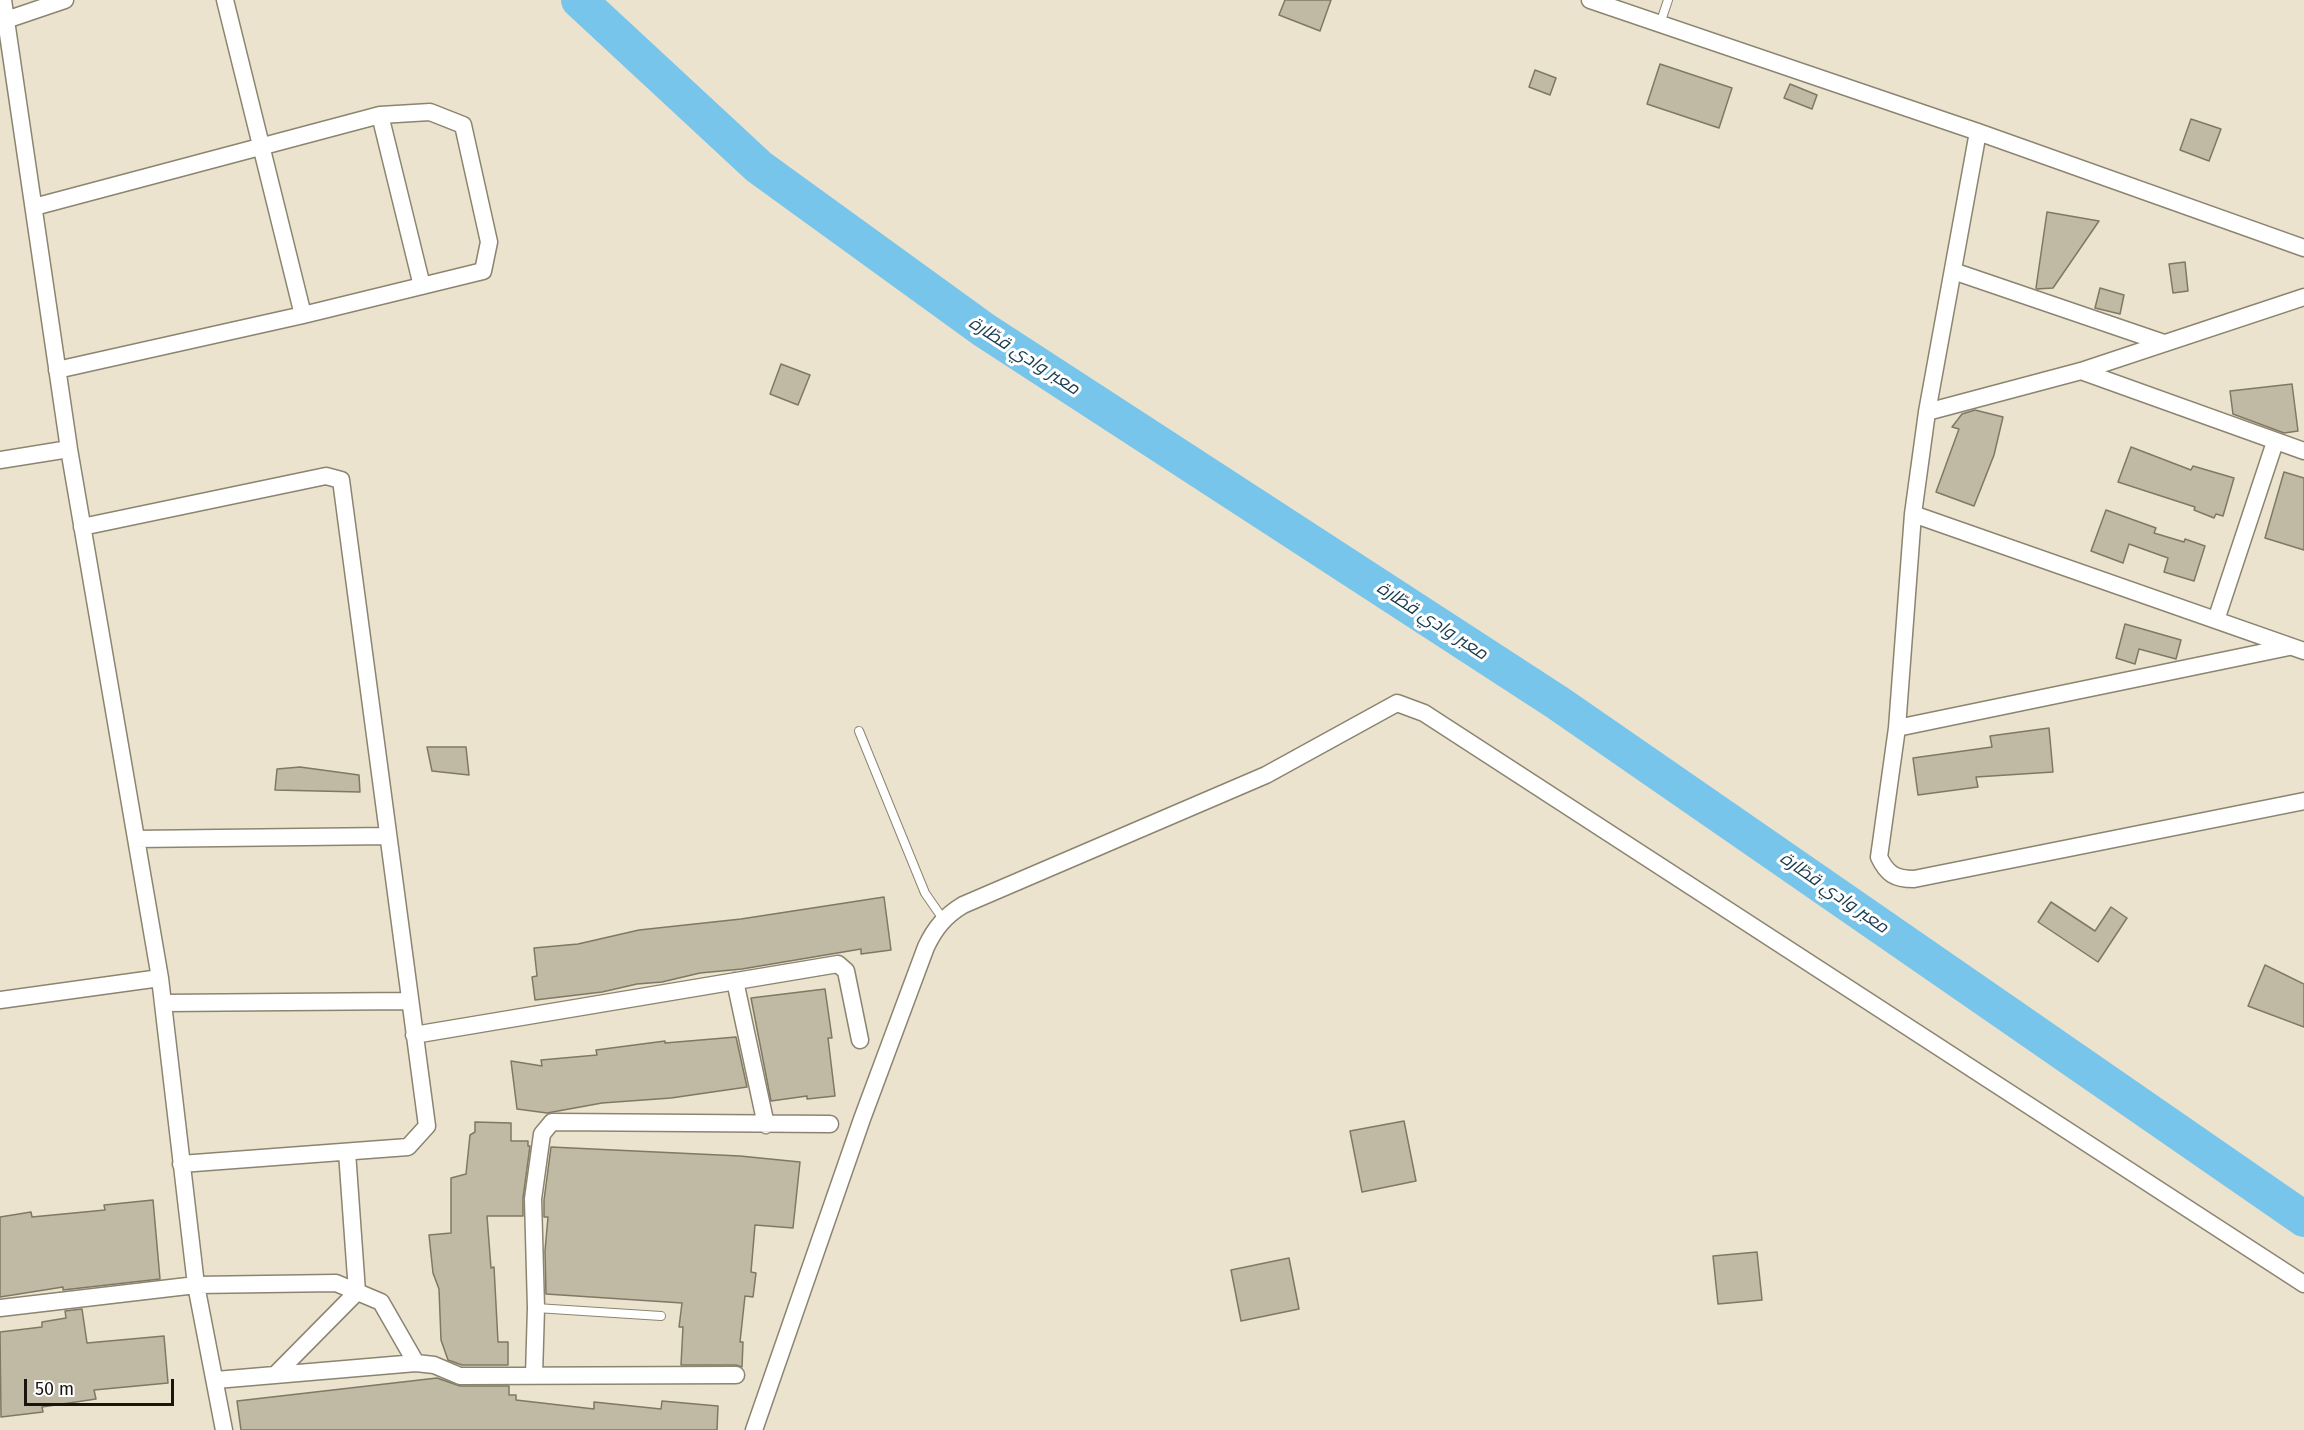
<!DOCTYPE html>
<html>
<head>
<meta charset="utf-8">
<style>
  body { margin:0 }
  #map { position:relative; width:2304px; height:1430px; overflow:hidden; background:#ebe3cd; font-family:"Fira Sans",sans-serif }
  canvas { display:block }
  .scale { position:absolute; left:24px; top:1379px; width:150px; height:27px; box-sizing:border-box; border:3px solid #17150d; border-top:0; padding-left:8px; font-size:18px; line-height:21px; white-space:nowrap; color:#17150d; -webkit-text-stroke:4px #fff; paint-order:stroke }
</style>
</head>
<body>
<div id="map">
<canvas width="2304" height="1430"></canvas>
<div class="scale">50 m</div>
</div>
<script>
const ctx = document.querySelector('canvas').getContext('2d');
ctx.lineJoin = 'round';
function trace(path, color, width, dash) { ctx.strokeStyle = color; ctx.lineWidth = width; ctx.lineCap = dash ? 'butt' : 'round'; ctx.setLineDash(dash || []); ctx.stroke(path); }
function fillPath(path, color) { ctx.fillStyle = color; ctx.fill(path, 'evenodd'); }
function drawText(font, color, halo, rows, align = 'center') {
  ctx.font = font + ' "Fira Sans",Cairo,sans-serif'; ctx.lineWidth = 6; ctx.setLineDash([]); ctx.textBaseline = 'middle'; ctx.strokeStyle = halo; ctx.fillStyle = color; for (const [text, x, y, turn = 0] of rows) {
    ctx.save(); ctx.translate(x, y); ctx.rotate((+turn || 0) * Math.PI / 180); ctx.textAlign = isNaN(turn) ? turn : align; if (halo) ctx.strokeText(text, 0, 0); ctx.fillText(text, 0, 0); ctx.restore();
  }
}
trace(new Path2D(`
  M579,0L759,167L984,330L1558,703L2304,1219`), '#78c5ec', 36);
const building = new Path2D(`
  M1285,0H1331L1320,31L1279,15Z
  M1660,64L1732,88L1719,128L1647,104Z
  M1535,70L1556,78L1550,95L1529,87Z
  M1790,84L1817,95L1812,109L1784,98Z
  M2191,119L2221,129L2209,161L2180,150Z
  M2047,212L2099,221L2053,288L2037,289L2036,288Z
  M2185,262L2188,291L2173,293L2169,264Z
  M2100,288L2124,295L2120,314L2095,308Z
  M781,364L810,375L798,405L770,394Z
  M2292,384L2298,431L2284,433L2233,414L2230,391Z
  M1975,410L2003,417L1994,455L1974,506L1936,492L1959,429L1952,427L1962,414Z
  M2131,447L2191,470L2193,466L2234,478L2223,516L2216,514L2214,518L2194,510L2195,507L2118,482Z
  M2284,472L2304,478V550L2265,538Z
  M2106,510L2156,528L2154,533L2184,542L2185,539L2205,546L2194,581L2164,572L2168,558L2129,544L2123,563L2091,551Z
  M2125,624L2181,640L2176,659L2139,649L2135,664L2116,658Z
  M2049,728L2053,772L1976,777L1978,787L1918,795L1913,758L1992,747L1990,736Z
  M427,747H466L469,775L432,771Z
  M300,767L359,775L360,792L275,790L277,769Z
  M884,897L891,950L861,954V949L742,969L700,973L662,982L637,984L602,992L535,1000L532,977L537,976L534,948L578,944L639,930L741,919Z
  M2051,902L2095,931L2111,907L2127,918L2098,962L2038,922Z
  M2265,965L2304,984V1027L2248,1006Z
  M825,989L832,1038H828L835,1096L807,1099V1096L771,1101L751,998Z
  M736,1037L747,1087L671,1098L602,1103L547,1113L517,1109L511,1061L542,1066L541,1060L597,1055L596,1050L665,1041V1043Z
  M1404,1121L1416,1181L1362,1192L1350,1131Z
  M475,1122L511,1123V1141H528V1146H530L523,1198V1216H487L491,1268L494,1267L498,1342H508V1365H462L448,1360L441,1340L439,1289L433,1273L429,1235L451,1233V1178L466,1174L470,1135L475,1132Z
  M551,1147L740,1156L800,1162L793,1228L755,1225L751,1272L756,1273L753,1297L745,1296L740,1342H743L742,1367L736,1365H681L683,1327H679L682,1303L546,1294L545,1251L548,1217H544V1200Z
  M153,1200L160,1279L63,1290V1287L0,1297V1217L31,1212L32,1217L105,1210L104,1205Z
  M1757,1252L1762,1300L1718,1304L1713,1256Z
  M1289,1258L1299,1309L1241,1321L1231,1270Z
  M82,1309L87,1343L164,1336L168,1383L94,1390L96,1399L42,1407L43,1412L1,1417L0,1332L42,1327V1322L66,1318L65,1311Z
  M437,1378L460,1386H509V1395H516V1400L594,1409V1402L661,1409L662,1401L718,1406L717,1430H241L237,1401Z`);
fillPath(building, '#c0b9a4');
trace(building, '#7f7864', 1.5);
const service = new Path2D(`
  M1660,24L1668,0
  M859,731L925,893L943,919
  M536,1308L661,1316`);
const minor = new Path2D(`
  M3,0L69,449L160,978L196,1285L224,1430
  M225,0L303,315
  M1590,0L1978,132L2304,248
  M6,20L65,0
  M380,115L422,286
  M1978,132L1927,412L1913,514L1897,728L1879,857C1887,874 1895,879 1914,879L2304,801
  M34,207L380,115L430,112L463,125L489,242L483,271L303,315L57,370
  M1953,271L2164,343
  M2081,371L2304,451
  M1927,412L2081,371L2304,297
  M0,460L69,449
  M1913,514L2304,651
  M82,527L326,476L341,480L427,1126L408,1147L181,1164
  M2216,620L2275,442
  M1897,728L2289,647
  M136,839L388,836
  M735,981L766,1125
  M0,1000L160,978
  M163,1003L410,1001
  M414,1035L838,964L846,971L860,1040
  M0,1308L196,1285L336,1283L381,1302L416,1363
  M275,1375L357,1292L347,1152
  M534,1375L536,1308L533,1199L542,1134L552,1122L830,1124
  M216,1380L416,1363L434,1365L460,1376L736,1375
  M754,1430L862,1119L926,947C935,928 945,916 963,905L1266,775L1397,703L1424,713L2304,1284`);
trace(service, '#8b8470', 10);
trace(minor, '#8b8470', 19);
trace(service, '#fff', 8);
trace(minor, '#fff', 16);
drawText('italic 18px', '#173a4b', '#fff', [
  ["معبر وادي قطّارة",1024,356,33],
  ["معبر وادي قطّارة",1432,621,33],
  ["معبر وادي قطّارة",1834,893,35]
]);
</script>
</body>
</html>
